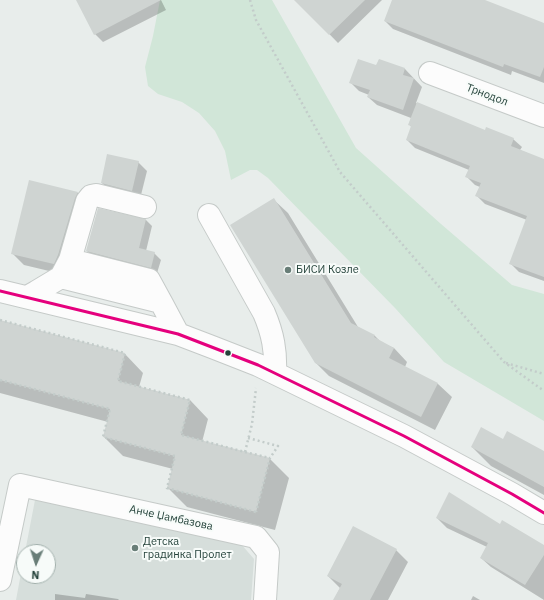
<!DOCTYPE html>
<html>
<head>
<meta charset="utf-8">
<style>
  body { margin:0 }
  #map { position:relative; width:544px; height:600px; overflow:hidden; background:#e8edeb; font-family:"IBM Plex Sans",sans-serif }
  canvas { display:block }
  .north { position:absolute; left:16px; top:544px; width:40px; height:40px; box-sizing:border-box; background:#f7fbf9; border:1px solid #a3b1ad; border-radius:50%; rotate:183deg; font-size:11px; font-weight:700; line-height:16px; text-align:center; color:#24423a }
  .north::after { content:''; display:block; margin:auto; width:14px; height:18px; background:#697e78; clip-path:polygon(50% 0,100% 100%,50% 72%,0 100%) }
</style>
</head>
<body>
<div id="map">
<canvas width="544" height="600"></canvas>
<div class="north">N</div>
</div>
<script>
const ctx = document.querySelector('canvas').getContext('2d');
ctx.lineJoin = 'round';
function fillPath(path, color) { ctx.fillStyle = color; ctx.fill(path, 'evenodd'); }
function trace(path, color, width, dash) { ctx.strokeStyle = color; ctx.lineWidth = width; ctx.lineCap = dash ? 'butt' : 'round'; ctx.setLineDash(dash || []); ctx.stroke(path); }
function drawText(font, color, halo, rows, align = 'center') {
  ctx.font = font + ' "IBM Plex Sans",sans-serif'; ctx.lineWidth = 4; ctx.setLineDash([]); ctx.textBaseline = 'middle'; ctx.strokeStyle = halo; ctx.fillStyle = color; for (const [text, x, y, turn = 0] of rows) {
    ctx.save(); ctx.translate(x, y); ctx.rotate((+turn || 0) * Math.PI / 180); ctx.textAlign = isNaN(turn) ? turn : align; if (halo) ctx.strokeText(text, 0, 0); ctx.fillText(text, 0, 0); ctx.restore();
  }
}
fillPath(new Path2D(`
  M35,500L241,544L254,559L251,600H16L24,557V576H48V552H25Z`), '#d6dedb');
fillPath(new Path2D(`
  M160,0H272L356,148L441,224L512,285L544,294V421L444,362L395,308L268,178L257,170H250L231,180L225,151L215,131L199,113L182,102L158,94L148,86L145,67L153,36Z`), '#d1e6d8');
fillPath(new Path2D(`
  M77,0H161L166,10L103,42L95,34Z
  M304,0H382L338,43L300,4Z
  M393,0H480L544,24V83L512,71L511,75L393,29L385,21Z
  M379,60L405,69L422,87L416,103L485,131L513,139L522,147L520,150L544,160V281L519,272L511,264L527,220L485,204L476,195L480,187L475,185L466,176L469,170L415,148L407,140L412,128L409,124L411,118L377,105L368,97L369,95L359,91L351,83L377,66Z
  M138,162L147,171L140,199L110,191L102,183Z
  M30,181L78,193L90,204L66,275L24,265L12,253Z
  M274,200L288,213L358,327L375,336L381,342L394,348L407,362L405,367L438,384L452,397L435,430L329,376L315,362Z
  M99,210L146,220L152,226L146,251L154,253L161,260L157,273L93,257L87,251Z
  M0,321L125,354L143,373L139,387L190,400L208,419L202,442L270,459L289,478L275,530L187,507L168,488L173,469L123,456L104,437L108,422L0,393Z
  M503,440L544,453V495L491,466L472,447Z
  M437,518L500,526L544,546V600L491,567L481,558L487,547L447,528Z
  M396,550L408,562L388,600H334L340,588L328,576Z
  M55,594L85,598L86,594L118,599L119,600H55Z
  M473,596L480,600H471Z`), '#0003');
fillPath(new Path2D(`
  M76,0H161L94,35Z
  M294,0H365L329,35Z
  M392,0H485L544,23V67L540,77L504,64L503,67L384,21Z
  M358,59L376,65L379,59L405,68L403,75L414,78L403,110L367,97L370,90L349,83Z
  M417,102L485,130L486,127L514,138L511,146L544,159V277L509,264L527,216L475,196L481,183L465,177L470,166L406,140L411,126L408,125Z
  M107,154L139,161L132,191L101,183Z
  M29,180L78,192L75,198L58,255L54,264L11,254Z
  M274,198L351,323L375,335L374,337L394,348L389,358L438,383L421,417L315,363L230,225Z
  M98,208L146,219L139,248L155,252L151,268L86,251Z
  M0,320L125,353L118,381L190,400L181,435L270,458L256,512L167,488L175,456L103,437L110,409L0,380Z
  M481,427L503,439L507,431L544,451V487L471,447Z
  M449,492L500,524L502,520L544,545V555L525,585L480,558L488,543L436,518Z
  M353,526L397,549L370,600H333L342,584L327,576Z`), '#cfd4d2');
const minor = new Path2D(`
  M430,73L544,116
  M209,215L264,313C273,334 276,351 275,373
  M70,260L87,201L91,196L96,195L145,207
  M61,277L70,260L149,280L161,302
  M0,291L178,334L212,347L258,365L404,436L512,494L544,513
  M27,297L36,292L61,277L161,302L178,334
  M20,485L256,537L268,552L265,600
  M0,580L20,485`);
trace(minor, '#c5cac8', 24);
trace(new Path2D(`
  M250,0L256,20L340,172L504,362L544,391
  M0,320L125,353L118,381L190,400L181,435L245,452L252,424L256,388
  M506,363L544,374
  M0,380L110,409L103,437L175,456L167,488L256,512
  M248,438L278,446L270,458L256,512
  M245,452L270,458`), '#c3ccca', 2.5, [2, 3]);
trace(minor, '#fcfcfc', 22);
trace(new Path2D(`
  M0,291L178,334L258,365L404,436L512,494L544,513`), '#e5007d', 3);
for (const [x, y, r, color] of [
  [288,270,4,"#697e78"],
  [228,353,3.5,"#24423a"],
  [135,548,4,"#697e78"]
]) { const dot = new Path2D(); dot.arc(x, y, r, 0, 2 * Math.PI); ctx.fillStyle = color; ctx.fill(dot); trace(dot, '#f7fbf9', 1.5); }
drawText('11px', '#24423a', '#f7fbf9', [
  ["Трнодол",487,95,21],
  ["Анче Џамбазова",171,518,12]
]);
drawText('11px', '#24423a', '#f7fbf9', [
  ["БИСИ Козле",296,270],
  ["Детска",143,542],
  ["градинка Пролет",143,555]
], 'left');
</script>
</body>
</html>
